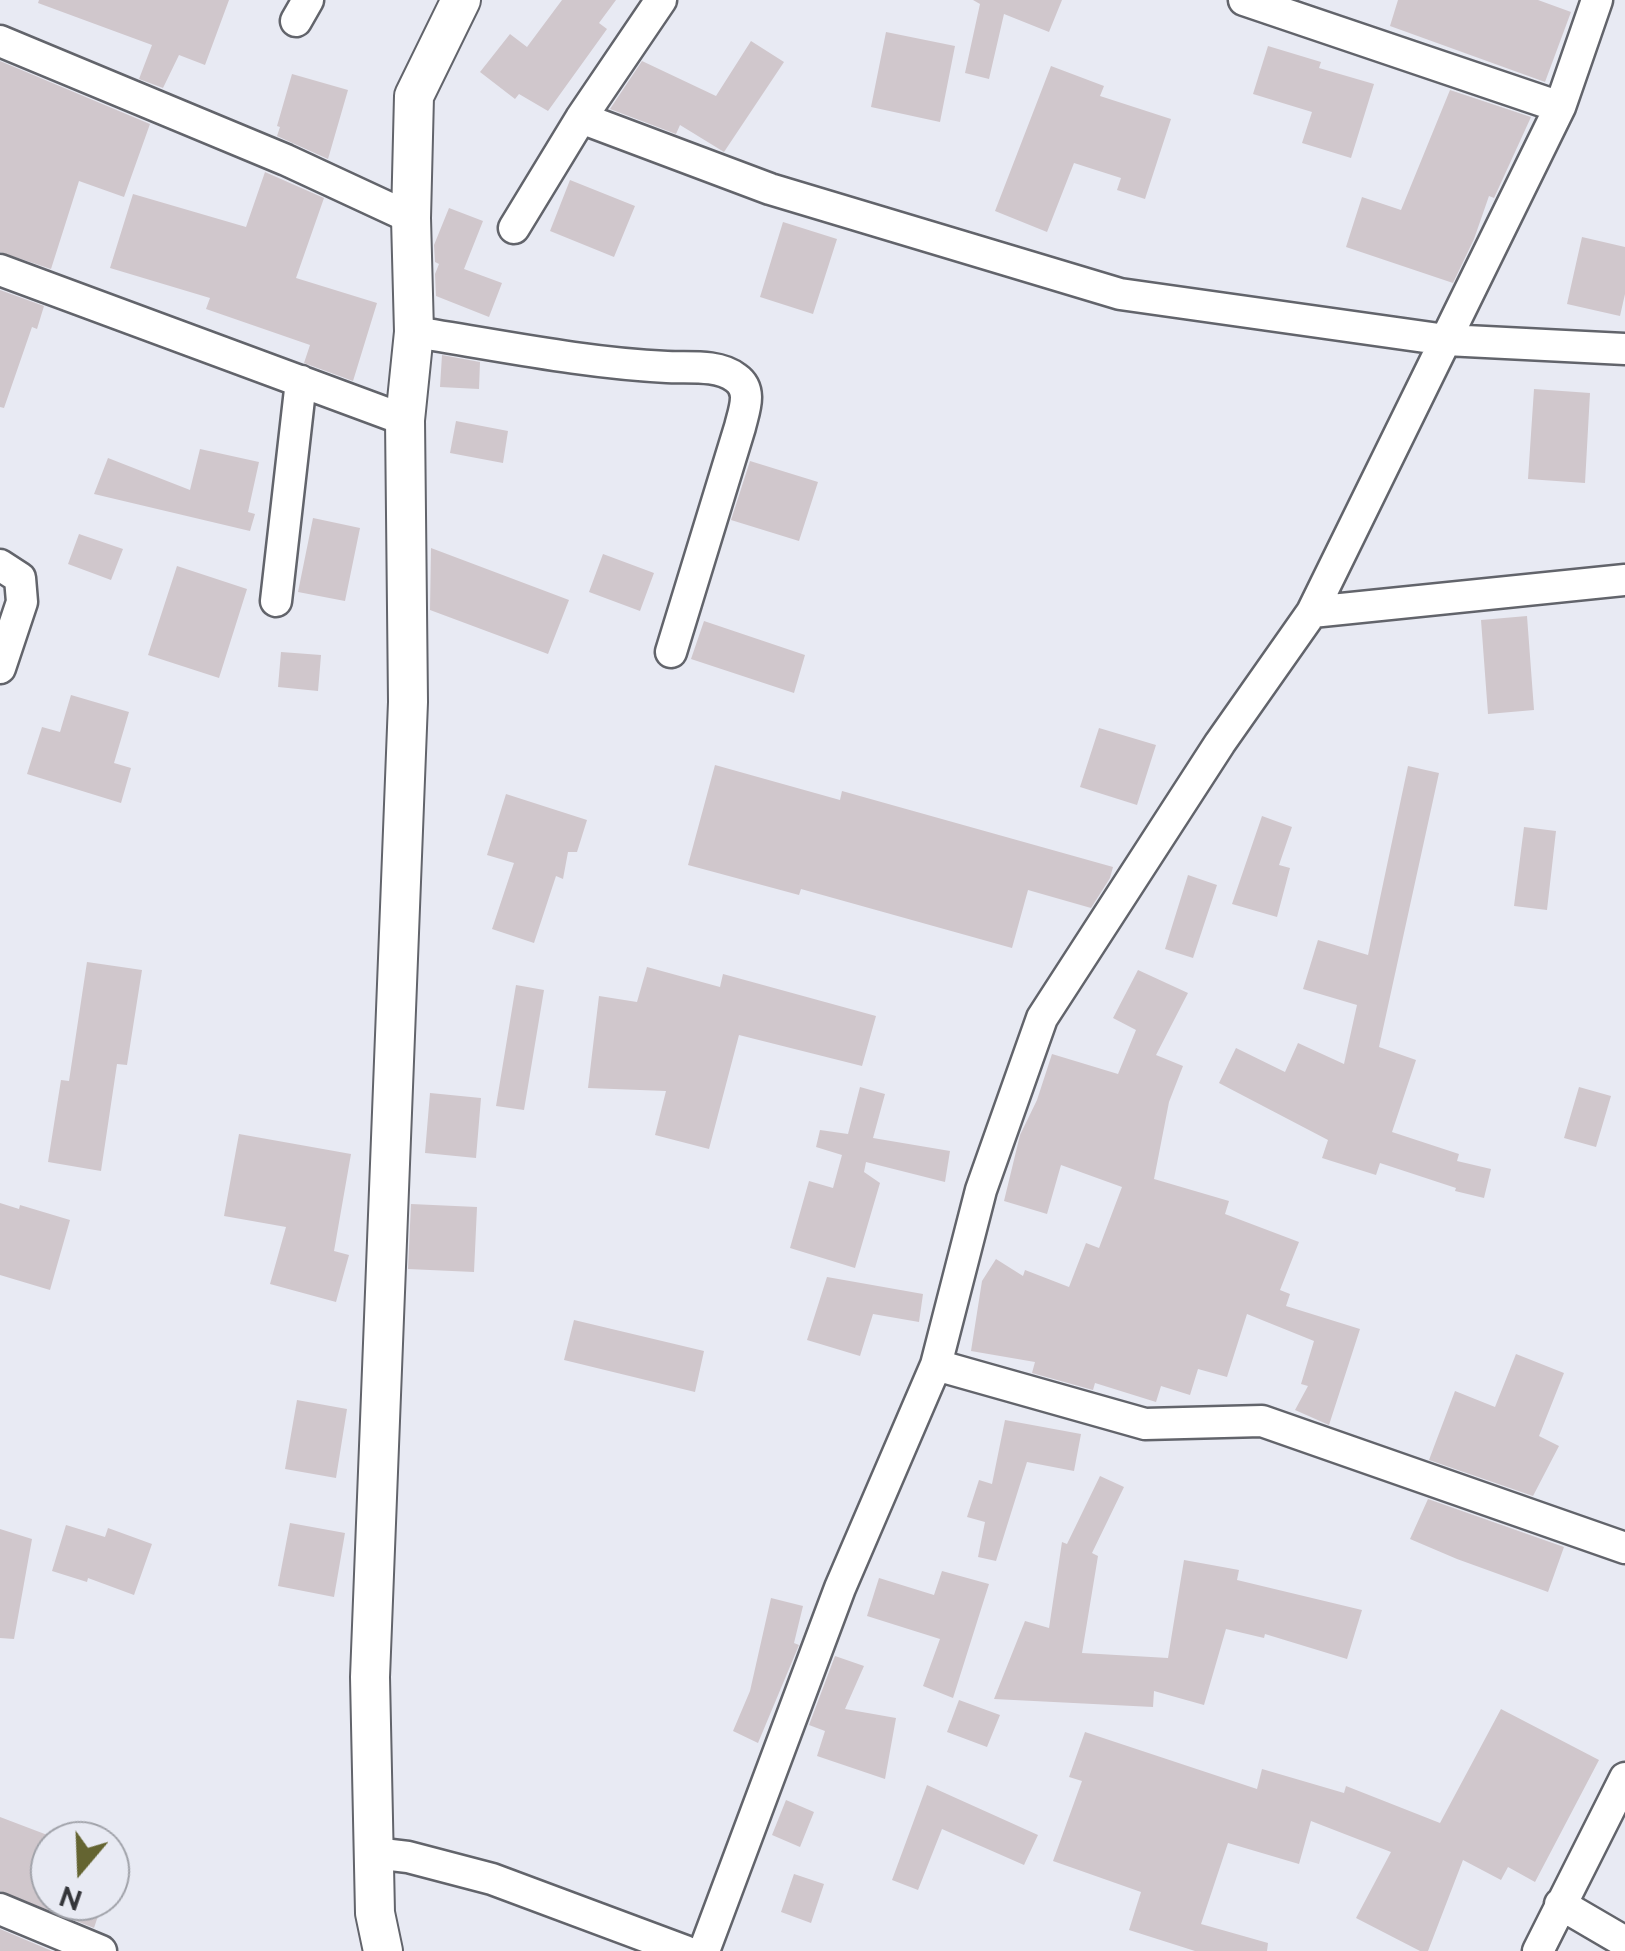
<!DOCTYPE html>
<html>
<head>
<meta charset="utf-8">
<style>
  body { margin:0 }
  #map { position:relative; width:1625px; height:1951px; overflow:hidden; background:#e8eaf3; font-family:Raleway,sans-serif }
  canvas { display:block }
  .north { position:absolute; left:30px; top:1821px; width:100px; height:100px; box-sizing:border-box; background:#e8eaf3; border:2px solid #a0a2a9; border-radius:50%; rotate:199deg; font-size:28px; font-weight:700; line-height:40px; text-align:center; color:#343539 }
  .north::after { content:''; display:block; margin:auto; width:35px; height:45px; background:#646431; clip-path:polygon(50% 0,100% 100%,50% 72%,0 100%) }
</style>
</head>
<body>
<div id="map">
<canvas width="1625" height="1951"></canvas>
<div class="north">N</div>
</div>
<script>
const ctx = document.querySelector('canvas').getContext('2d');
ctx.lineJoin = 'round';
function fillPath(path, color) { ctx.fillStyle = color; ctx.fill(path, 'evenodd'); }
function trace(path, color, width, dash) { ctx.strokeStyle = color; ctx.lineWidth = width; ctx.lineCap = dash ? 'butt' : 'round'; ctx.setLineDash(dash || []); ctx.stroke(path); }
fillPath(new Path2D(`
  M39,0H229L205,65L179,55L163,88L139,79L152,45L38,3Z
  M562,0H616L599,23L607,29L548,111L519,94L515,99L480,72L510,34L527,47Z
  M973,0H1062L1049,32L1004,14L989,79L965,73L980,4Z
  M1398,0H1538L1571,12L1545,82L1390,26Z
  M886,32L955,46L940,122L871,107Z
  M751,41L784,62L724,152L680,125L676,134L610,109L642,61L716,96Z
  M1268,46L1321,62L1319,68L1374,84L1351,158L1302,143L1312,112L1253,94Z
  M0,61L150,124L124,197L79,181L51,269L0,252Z
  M1051,66L1104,86L1100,96L1171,119L1145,199L1117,190L1121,178L1074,163L1047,232L995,211Z
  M292,74L348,90L328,159L277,136L280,127L277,126Z
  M1450,90L1531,117L1494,198L1489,196L1474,239L1453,283L1346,247L1362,197L1401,210Z
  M265,172L324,198L296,278L377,303L353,381L304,363L310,345L206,309L210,298L110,268L133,194L246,227Z
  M570,180L635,206L614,257L550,231Z
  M449,208L483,221L464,269L502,283L489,317L436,296L435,274L439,264L435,262L434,245Z
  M783,222L837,239L813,314L760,297Z
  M1582,237L1625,247V294L1620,316L1567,304Z
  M0,290L44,306L37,329L32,327L4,408L0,407Z
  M442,355L480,362L479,389L440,387Z
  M1534,389L1590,393L1585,483L1528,479Z
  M456,421L508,431L503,463L450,453Z
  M200,449L259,462L248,512L255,514L250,531L94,494L108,458L190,490Z
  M750,461L818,482L799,541L731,520Z
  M313,518L360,528L345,601L298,592Z
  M79,534L123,549L111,580L68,564Z
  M431,548L569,600L548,654L430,610Z
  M603,554L654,573L640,611L589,592Z
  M177,566L247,589L219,678L148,655Z
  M1527,616L1534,710L1488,714L1481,620Z
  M704,621L805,655L794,693L691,659Z
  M281,652L321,655L318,691L278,687Z
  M71,695L129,712L114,763L131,768L121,803L27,774L42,727L60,732Z
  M1099,728L1156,745L1137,805L1080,787Z
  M715,765L840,800L842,791L1113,867L1110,878L1091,908L1028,890L1012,948L801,889L799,895L688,865Z
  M1408,766L1439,773L1379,1047L1416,1060L1392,1132L1459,1154L1457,1161L1491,1169L1484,1198L1455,1191L1456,1188L1380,1163L1376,1175L1322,1158L1328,1140L1219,1083L1236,1048L1285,1072L1298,1043L1344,1064L1357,1005L1303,989L1318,940L1368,955Z
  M506,794L587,820L577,852H568L563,879L556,876L534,943L492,929L514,863L487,855Z
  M1262,816L1292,827L1279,865L1290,868L1277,917L1232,904Z
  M1524,827L1556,831L1547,910L1514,906Z
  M1188,875L1217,885L1193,958L1165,949Z
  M87,962L142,970L127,1065L117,1064L101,1171L48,1162L61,1080L69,1081Z
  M647,967L720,987L723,974L876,1016L862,1066L739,1035L709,1149L655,1135L666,1091L588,1088L599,996L637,1002Z
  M1138,970L1188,993L1156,1055L1183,1066L1169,1102L1154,1179L1229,1201L1225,1214L1299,1242L1280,1290L1290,1294L1286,1306L1360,1329L1329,1425L1295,1410L1308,1386L1301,1384L1314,1341L1247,1314L1227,1377L1198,1369L1190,1395L1161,1386L1156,1402L1095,1383L1093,1390L1032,1373L1035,1362L971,1351L982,1281L996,1259L1023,1276L1025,1270L1069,1287L1086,1243L1099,1248L1122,1187L1061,1165L1047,1214L1004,1201L1020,1135L1037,1100L1052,1054L1118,1074L1136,1030L1113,1018Z
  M516,985L544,990L524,1110L496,1106Z
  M860,1087L885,1094L873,1138L950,1151L945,1182L866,1162L864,1172L880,1183L855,1268L790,1248L809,1181L833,1188L842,1155L816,1147L820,1130L848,1134Z
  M1579,1087L1611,1096L1596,1147L1564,1138Z
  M430,1093L481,1098L476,1158L425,1153Z
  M239,1134L351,1154L334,1251L349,1255L336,1302L270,1284L286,1227L224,1216Z
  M0,1203L19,1209L20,1205L70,1220L50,1290L0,1275Z
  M411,1204L477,1207L474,1272L408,1269Z
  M827,1277L923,1294L919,1322L873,1314L860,1356L807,1340Z
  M574,1320L704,1351L695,1392L564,1360Z
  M1516,1354L1564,1373L1539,1436L1559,1446L1533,1496L1429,1460L1455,1391L1495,1407Z
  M297,1400L347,1409L336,1478L285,1469Z
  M1005,1420L1081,1434L1074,1471L1027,1462L996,1561L978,1557L985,1522L967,1517L979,1480L992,1484Z
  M1100,1476L1124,1487L1092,1553L1098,1556L1082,1653L1168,1658L1184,1560L1239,1570L1237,1580L1362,1610L1347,1659L1265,1634L1264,1638L1226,1629L1204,1705L1154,1691L1153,1707L994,1699L1025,1621L1049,1628L1062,1542L1067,1544Z
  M1428,1499L1564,1547L1548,1592L1457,1559L1410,1539Z
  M290,1523L345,1533L334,1597L278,1586Z
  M66,1525L105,1537L108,1528L152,1544L134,1595L88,1578L87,1582L52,1571Z
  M0,1529L32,1539L14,1639L0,1638Z
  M942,1571L989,1584L953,1698L923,1686L940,1639L867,1616L879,1578L934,1595Z
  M771,1598L803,1606L794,1643L799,1645L758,1743L733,1731L750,1691Z
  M835,1656L864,1666L845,1709L896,1718L885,1779L817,1756L825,1731L809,1725Z
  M959,1700L1000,1715L987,1747L947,1732Z
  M1501,1709L1599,1760L1535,1882L1508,1867L1501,1880L1463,1860L1428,1951H1420L1356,1918L1391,1852L1311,1821L1299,1864L1228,1843L1201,1924L1268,1943L1267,1951H1195L1129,1930L1141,1892L1053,1861L1082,1781L1069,1777L1085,1732L1257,1789L1262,1769L1344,1793L1346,1786L1440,1823Z
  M927,1785L1038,1835L1024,1865L942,1829L918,1890L892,1880Z
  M786,1800L814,1812L800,1847L772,1835Z
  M0,1817L50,1836V1901H103L94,1928L0,1891Z
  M794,1874L824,1884L811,1923L781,1912Z
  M0,1929L52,1951H0Z`), '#d0c7cc');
const minor = new Path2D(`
  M1244,0L1560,107
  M296,21L308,0
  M0,41L286,160L411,218
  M581,118L770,189L1120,294L1446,340L1625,349
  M514,228L581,118L661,0
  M0,270L405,420
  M414,332C498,345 583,363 667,367C688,368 718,364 736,378C753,390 744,410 740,427L671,652
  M0,565L20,578L22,602L0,668
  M276,601L301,381
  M1312,612L1625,580
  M936,1365L1145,1424L1262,1421L1625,1548
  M374,1853L408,1857L492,1879L685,1951
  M1560,1904L1625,1942
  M0,1909L101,1951
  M704,1951L840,1588L936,1365L981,1190L1042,1018L1220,743L1312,612L1560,107L1597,0
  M1538,1951L1625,1778`);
const tertiary = new Path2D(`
  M383,1951L375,1913L370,1677L408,702L405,420L414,332L411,218L414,96L461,0`);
trace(minor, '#62646b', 35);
trace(tertiary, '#62646b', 42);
trace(minor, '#fff', 30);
trace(tertiary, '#fff', 38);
</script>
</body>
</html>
